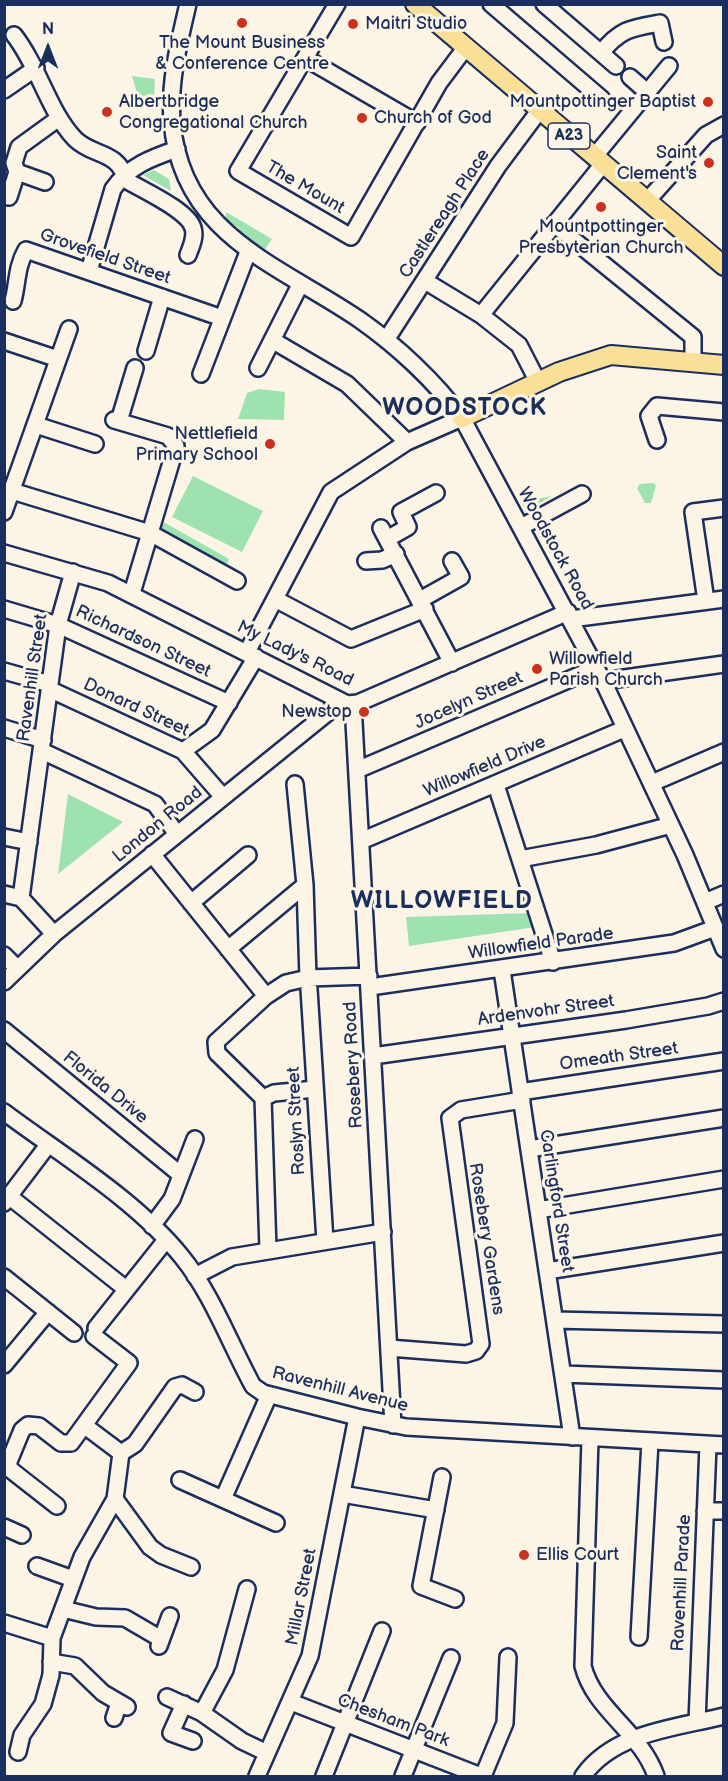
<!DOCTYPE html>
<html>
<head>
<meta charset="utf-8">
<style>
  body { margin:0 }
  #map { position:relative; width:728px; height:1781px; overflow:hidden; background:#fcf5e5; font-family:"Balsamiq Sans",sans-serif }
  canvas { display:block }
  .frame { position:absolute; inset:0; border:6px solid #1b2f5e; pointer-events:none }
  .north { position:absolute; left:18px; top:18px; width:60px; height:60px; -webkit-text-stroke:4px #fcf5e5; paint-order:stroke; rotate:0deg; font-size:16px; font-weight:700; line-height:24px; text-align:center; color:#1b2f5e }
  .north::after { content:''; display:block; margin:auto; width:21px; height:27px; background:#1b2f5e; clip-path:polygon(50% 0,100% 100%,50% 72%,0 100%) }
</style>
</head>
<body>
<div id="map">
<canvas width="728" height="1781"></canvas>
<div class="frame"></div>
<div class="north">N</div>
</div>
<script>
const ctx = document.querySelector('canvas').getContext('2d');
ctx.lineJoin = 'round';
function fillPath(path, color) { ctx.fillStyle = color; ctx.fill(path, 'evenodd'); }
function trace(path, color, width, dash) { ctx.strokeStyle = color; ctx.lineWidth = width; ctx.lineCap = dash ? 'butt' : 'round'; ctx.setLineDash(dash || []); ctx.stroke(path); }
function drawText(font, color, halo, rows, align = 'center') {
  ctx.font = font + ' "Balsamiq Sans",sans-serif'; ctx.lineWidth = 6; ctx.setLineDash([]); ctx.textBaseline = 'middle'; ctx.strokeStyle = halo; ctx.fillStyle = color; for (const [text, x, y, turn = 0] of rows) {
    ctx.save(); ctx.translate(x, y); ctx.rotate((+turn || 0) * Math.PI / 180); ctx.textAlign = isNaN(turn) ? turn : align; if (halo) ctx.strokeText(text, 0, 0); ctx.fillText(text, 0, 0); ctx.restore();
  }
}
fillPath(new Path2D(`
  M132,76L155,79L154,98L138,96Z
  M154,170L169,179L171,191L143,175Z
  M226,212L272,239L265,249L256,246L257,244L240,234L239,228L226,221Z
  M259,389L285,392L284,420L238,419L247,393Z
  M193,476L263,511L242,552L172,517Z
  M653,483L656,485L651,503H645L637,488L640,484Z
  M552,496L536,505L534,511H527L520,502Z
  M160,520L229,559L226,567L157,532Z
  M68,794L123,822L58,874Z
  M531,913L535,927L409,946L406,917Z`), '#9ee3af');
const minor = new Path2D(`
  M188,4C179,43 169,81 172,121C181,236 280,265 360,320C397,346 435,381 462,418L603,681L685,855L724,949
  M337,4L238,171L351,237L439,83L466,47
  M491,4L602,99
  M544,4L616,66
  M14,35C39,67 49,112 75,139C93,157 118,150 126,180C142,190 188,210 193,228C196,237 191,247 188,255
  M601,53C620,29 631,28 660,23L664,42
  M305,58L417,123
  M630,77L647,92
  M4,90L36,68
  M594,157L669,66
  M17,172L45,182
  M9,197L17,172L14,163L19,147L59,118
  M647,201L706,135L724,125
  M554,224L693,337V362
  M89,271L113,189C129,166 151,158 177,149
  M425,281L481,315L519,345L538,382
  M13,301C18,282 16,268 26,250L222,318
  M481,315L603,164
  M272,340L347,384L407,442
  M386,340L498,166L539,111
  M4,341L58,359
  M146,351L162,297
  M258,368L300,285
  M201,374L248,252
  M114,420L168,436L176,446L132,593
  M119,421L135,368
  M36,425L95,444
  M657,440L649,416L657,406L724,412
  M12,491L150,533L237,581
  M4,512L69,329
  M521,527L582,494
  M381,528L452,663
  M387,539L408,527L401,512L436,493
  M4,553L108,583L347,704L358,703L568,612
  M366,561L382,560L396,554
  M275,599L351,639L425,609
  M420,600L461,577L452,561
  M706,601L693,512L724,508
  M4,609L58,625L229,703
  M571,619L724,599
  M247,652L331,492L407,442L462,418
  M4,671L50,684
  M603,681L724,664
  M49,689L183,751L223,797
  M353,704L393,1425
  M4,728L43,740
  M42,751L155,804L177,834
  M183,751L212,730L256,657
  M357,770L596,668
  M652,783L724,752
  M295,784L305,885L308,978
  M496,785L553,962
  M4,837L29,842
  M361,841L624,729
  M152,854L266,996
  M520,859L596,845L671,825
  M4,894L21,898L54,934
  M21,898L58,625L73,572
  M705,902L724,894
  M191,903L248,855
  M228,949L305,885
  M4,955L17,968
  M502,970L572,1437
  M4,982L54,934L341,702
  M370,987L674,943L715,928
  M309,989L325,1241
  M4,1030L181,1175
  M373,1056L626,1020L708,1006L724,1001
  M520,1092L724,1061
  M263,1098L274,1093L315,1089
  M4,1112C63,1156 136,1200 182,1257C212,1294 230,1344 253,1386L263,1393L357,1417L406,1427L724,1445
  M529,1149L724,1118
  M10,1197L126,1289
  M4,1203L48,1145
  M538,1210L724,1179
  M152,1226L172,1199L195,1139
  M268,1250L263,1098L217,1053L216,1042L266,996L286,983L308,978L369,976
  M547,1271L724,1243
  M195,1276L232,1257L383,1232
  M4,1277L74,1333
  M555,1320L724,1324
  M96,1328L166,1240
  M389,1348L466,1354L476,1351L481,1344L450,1118L461,1110L522,1100
  M4,1365L48,1312
  M563,1374L724,1380
  M85,1426L121,1453
  M590,1439L583,1666C594,1710 641,1732 656,1776
  M121,1453L135,1444L175,1387L182,1385L195,1392
  M442,1477L421,1586L455,1599
  M180,1480L276,1523
  M342,1494L436,1510
  M115,1499L150,1547L161,1555L191,1567
  M223,1499L269,1395
  M57,1506L11,1470L8,1464L22,1430L28,1425L39,1426L61,1443H71L129,1363L94,1336
  M705,1511H724
  M4,1527L22,1535
  M37,1566L73,1579
  M63,1609L96,1617L125,1618L161,1639
  M4,1623L52,1638
  M639,1637L650,1442
  M159,1646L170,1616
  M51,1662L75,1666L103,1693L127,1707
  M167,1697L202,1713L242,1741L267,1753
  M291,1702L481,1776
  M184,1704L171,1733L193,1741
  M202,1713L225,1670L247,1589
  M114,1718L119,1703
  M697,1722L708,1445
  M18,1752L22,1735L43,1704L51,1675L52,1638L82,1557L115,1499L121,1453
  M257,1776L310,1656L357,1417
  M324,1776L382,1631
  M403,1776L451,1658
  M483,1776L505,1723L508,1657
  M583,1776C614,1732 676,1728 724,1716`);
const major = new Path2D(`
  M415,4L724,266
  M462,418L559,372L611,355L724,365`);
trace(minor, '#1b2f5e', 20);
trace(major, '#1b2f5e', 22);
trace(minor, '#fcf5e5', 15);
trace(major, '#fadf96', 18);
for (const [x, y, r, color] of [
  [242,23,6,"#c8321e"],
  [353,24,6,"#c8321e"],
  [708,102,6,"#c8321e"],
  [107,112,6,"#c8321e"],
  [362,118,6,"#c8321e"],
  [709,163,6,"#c8321e"],
  [601,207,6,"#c8321e"],
  [270,444,6,"#c8321e"],
  [537,669,6,"#c8321e"],
  [364,712,6,"#c8321e"],
  [524,1555,6,"#c8321e"]
]) { const dot = new Path2D(); dot.arc(x, y, r, 0, 2 * Math.PI); ctx.fillStyle = color; ctx.fill(dot); trace(dot, '#fcf5e5', 2); }
for (const [x, y, w] of [
  [569,136,42]
]) { const box = new Path2D(); box.roundRect(x - w / 2, y - 13, w, 26, 4.5); ctx.fillStyle = '#fcf5e5'; ctx.fill(box); trace(box, '#1b2f5e', 1.5); }
drawText('bold 16px', '#1b2f5e', null, [
  ["A23",569,136]
]);
drawText('18px', '#1b2f5e', '#fcf5e5', [
  ["Maitri Studio",365,24],
  ["The Mount Business",242,43,"center"],
  ["& Conference Centre",242,64,"center"],
  ["Albertbridge",119,102],
  ["Congregational Church",119,123],
  ["Mountpottinger Baptist",696,102,"right"],
  ["Church of God",374,118],
  ["Saint",697,153,"right"],
  ["Clement's",697,174,"right"],
  ["Mountpottinger",601,227,"center"],
  ["Presbyterian Church",601,248,"center"],
  ["Nettlefield",258,434,"right"],
  ["Primary School",258,455,"right"],
  ["Willowfield",549,659],
  ["Parish Church",549,680],
  ["Newstop",352,712,"right"],
  ["Ellis Court",536,1555]
], 'left');
drawText('18px', '#1b2f5e', '#fcf5e5', [
  ["The Mount",305,188,30],
  ["Castlereagh Place",445,214,-57],
  ["Grovefield Street",105,257,19],
  ["Woodstock Road",555,549,61],
  ["Richardson Street",143,642,25],
  ["My Lady's Road",295,654,26],
  ["Ravenhill Street",33,678,-82],
  ["Jocelyn Street",469,701,-24],
  ["Donard Street",136,708,25],
  ["Willowfield Drive",485,767,-23],
  ["London Road",158,825,-39],
  ["Willowfield Parade",541,944,-8],
  ["Ardenvohr Street",546,1011,-8],
  ["Omeath Street",619,1057,-8],
  ["Rosebery Road",354,1065,-93],
  ["Florida Drive",105,1088,39],
  ["Roslyn Street",297,1121,-93],
  ["Carlingford Street",556,1201,81],
  ["Rosebery Gardens",486,1239,81],
  ["Ravenhill Avenue",340,1390,14],
  ["Ravenhill Parade",682,1583,-87],
  ["Millar Street",302,1597,-79],
  ["Chesham Park",393,1721,21]
]);
ctx.letterSpacing = '1.5px';
drawText('bold 24px', '#1b2f5e', '#fcf5e5', [
  ["WOODSTOCK",465,409],
  ["WILLOWFIELD",442,902]
]);
ctx.letterSpacing = '0px';
</script>
</body>
</html>
